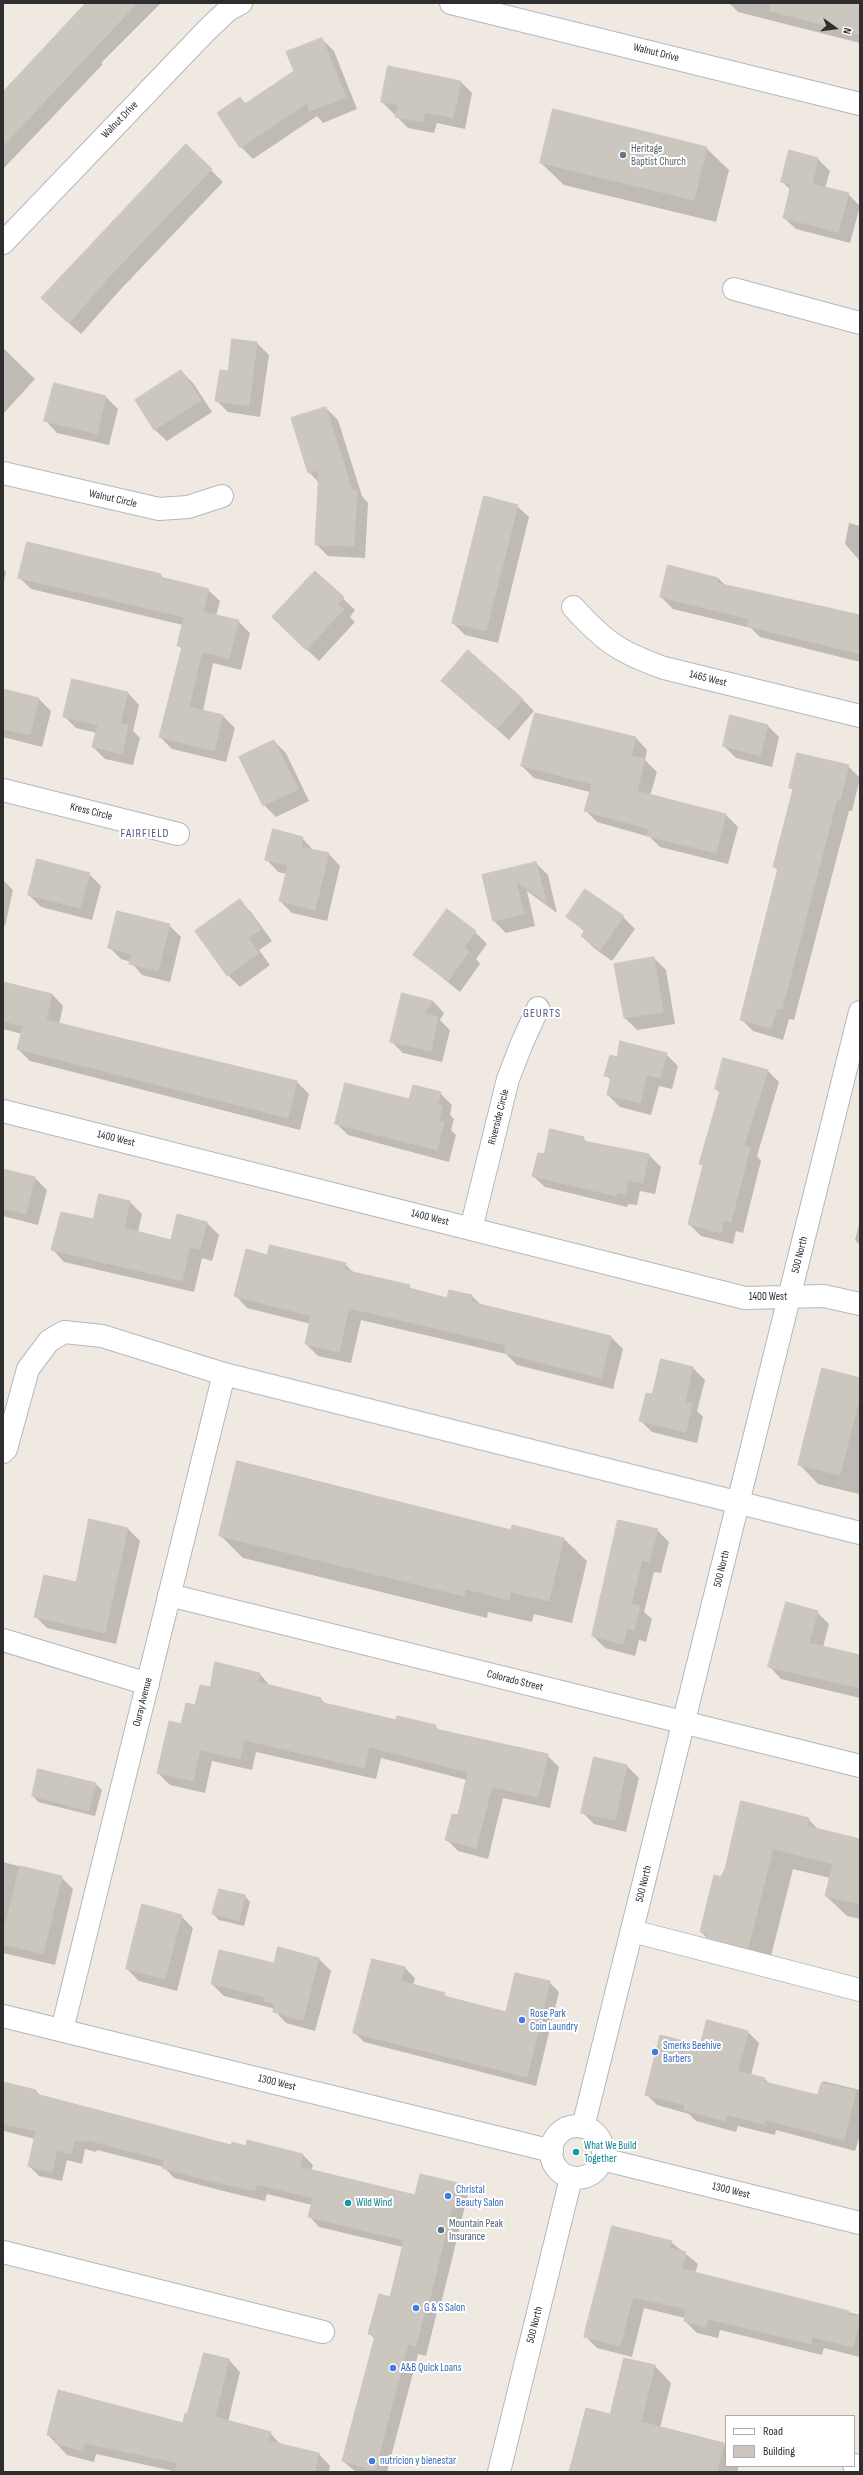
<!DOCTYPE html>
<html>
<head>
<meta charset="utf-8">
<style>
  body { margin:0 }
  #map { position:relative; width:863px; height:2475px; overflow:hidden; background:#efe9e1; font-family:"Sofia Sans Condensed",sans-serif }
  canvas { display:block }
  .frame { position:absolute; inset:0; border:4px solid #2e2e2e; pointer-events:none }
  .legend { position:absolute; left:725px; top:2415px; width:130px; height:52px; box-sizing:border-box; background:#fff; border:1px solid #ababab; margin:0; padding:5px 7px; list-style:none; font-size:12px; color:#2e2e2e }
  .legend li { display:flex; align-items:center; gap:8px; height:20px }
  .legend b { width:20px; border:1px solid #ababab }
  .north { position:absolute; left:815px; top:8px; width:40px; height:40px; -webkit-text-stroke:3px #fff; paint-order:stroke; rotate:104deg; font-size:11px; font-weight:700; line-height:16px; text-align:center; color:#2e2e2e }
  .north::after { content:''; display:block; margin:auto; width:14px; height:18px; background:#2e2e2e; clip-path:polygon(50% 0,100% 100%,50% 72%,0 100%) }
</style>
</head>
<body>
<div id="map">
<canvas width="863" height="2475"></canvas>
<div class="frame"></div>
<ul class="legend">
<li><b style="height:5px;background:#fff"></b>Road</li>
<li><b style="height:11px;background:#cbc7bf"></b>Building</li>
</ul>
<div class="north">N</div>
</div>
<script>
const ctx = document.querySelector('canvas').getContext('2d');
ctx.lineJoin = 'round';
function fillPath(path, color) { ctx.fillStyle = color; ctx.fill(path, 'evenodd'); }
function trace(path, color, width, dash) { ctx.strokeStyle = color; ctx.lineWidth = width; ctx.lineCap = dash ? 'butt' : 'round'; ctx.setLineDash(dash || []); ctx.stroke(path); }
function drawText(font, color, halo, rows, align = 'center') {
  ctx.font = font + ' "Sofia Sans Condensed",sans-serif'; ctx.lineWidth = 4; ctx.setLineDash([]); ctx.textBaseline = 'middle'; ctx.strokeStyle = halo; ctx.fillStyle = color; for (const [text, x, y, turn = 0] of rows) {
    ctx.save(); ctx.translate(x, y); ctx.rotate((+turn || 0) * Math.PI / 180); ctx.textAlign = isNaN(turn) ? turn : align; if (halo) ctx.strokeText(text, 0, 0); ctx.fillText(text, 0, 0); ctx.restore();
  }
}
fillPath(new Path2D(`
  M87,3H161L101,63L103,64L3,169V93Z
  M729,3H860V43L738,12Z
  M322,39L334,51L357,109L323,123L317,116L253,159L241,147L218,113L240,98L246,104L295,71Z
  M460,81L472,93L465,129L437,123L434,133L408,128L382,102Z
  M706,148L729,170L716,222L564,185L541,163Z
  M790,152L818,159L830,171L825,188L848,194L860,206L850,243L796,229L784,218L791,190L782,182Z
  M211,170L223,182L120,290L81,334L54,310Z
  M233,340L257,343L269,355L260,417L228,412L216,400L229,373Z
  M3,348L35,379L3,414Z
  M181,371L193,383L212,412L167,441L155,430L136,400Z
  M106,397L118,409L109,445L57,433L46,421Z
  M326,408L338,420L362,496L368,503L365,558L328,556L316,544L319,483L309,472Z
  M517,506L529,517L498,643L465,635L453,623Z
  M849,523L860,526V561L845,544Z
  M669,566L718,578L726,586L860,616V662L760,637L751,628L673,609L661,597Z
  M3,569L6,572L3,585Z
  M315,572L355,610L350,617L355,622L319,661L285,629Z
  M160,575L165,579L208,590L220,601L216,616L238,621L250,633L241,670L213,663L203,711L223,716L235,728L226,762L172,749L160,737L182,649L178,646L183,625L31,589L19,577Z
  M3,690L39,699L51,711L42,747L3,737Z
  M128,693L139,705L133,731L140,738L133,765L105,759L93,747L97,733L76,728L64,716Z
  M455,693L522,699L534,711L509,740Z
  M767,725L779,737L772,767L736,758L724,746Z
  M636,738L647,750L645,760L657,772L650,796L726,815L738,827L728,864L660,847L650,837L597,822L585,810L590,792L534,778L522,766Z
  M274,741L286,753L309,801L276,817L264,805Z
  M848,766L860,778L852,811H849L794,1020L789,1019L783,1040L753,1031L741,1019L779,871L774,867L793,791L790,787Z
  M302,838L314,851L329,854L340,866L327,921L292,913L280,901L287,874L278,872L267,860Z
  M536,863L548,875L557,913L527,891L535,926L506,933L494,921L483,875Z
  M89,874L101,886L92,920L41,907L29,895Z
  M3,880L13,890L5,926L3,925Z
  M239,900L251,912L272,941L259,950L270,965L240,987L228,975L196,932Z
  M567,916L623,917L635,929L612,961L594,948L582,936L585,932Z
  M169,925L181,937L170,982L142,975L131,962L121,959L109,947Z
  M475,932L487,944L476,959L480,964L460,992L414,955Z
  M654,958L666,970L675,1024L637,1030L625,1018L615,965Z
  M3,983L52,994L63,1006L59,1025L297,1082L309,1094L300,1130L30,1061L18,1049L22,1034L3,1029Z
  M402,994L433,1001L444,1013L440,1020L450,1030L442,1062L403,1053L391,1041Z
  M666,1054L678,1066L672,1089L659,1086L651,1115L620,1107L608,1095L612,1081L606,1075L617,1058Z
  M767,1070L779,1082L757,1156L761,1161L743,1233L736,1231L733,1244L701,1236L689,1224L704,1167L701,1164L720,1093L716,1089Z
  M440,1093L452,1105L450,1115L454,1119L451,1130L456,1135L449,1162L348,1135L336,1123Z
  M583,1138L588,1143L649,1155L661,1167L655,1194L640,1191L637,1205L628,1204L627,1207L545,1187L533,1176L545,1155Z
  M3,1170L35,1178L47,1190L38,1225L3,1216Z
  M100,1195L130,1202L142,1214L138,1232L172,1241L207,1223L219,1235L212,1261L202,1258L194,1292L64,1262L53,1250L94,1220Z
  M860,1221V1245L855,1240Z
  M268,1256L345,1264L355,1274L409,1286L413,1290L448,1299L450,1291L472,1296L482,1306L611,1337L623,1349L613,1389L517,1365L506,1354L361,1320L351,1363L318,1356L306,1344L311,1324L247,1308L236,1296Z
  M661,1360L693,1368L705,1380L697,1411L703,1417L697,1443L652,1432L640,1420L653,1396Z
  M860,1379V1489L859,1494L818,1484L799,1464Z
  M90,1521L128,1529L140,1541L116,1644L47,1628L35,1616L76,1584Z
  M657,1530L669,1542L661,1573L654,1572L644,1612L652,1619L646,1642L639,1640L635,1656L605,1648L593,1636Z
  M512,1531L564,1539L587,1561L572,1623L534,1614L532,1622L488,1612L487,1618L243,1558L220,1535Z
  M817,1612L829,1624L823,1647L860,1656V1698L781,1679L770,1667Z
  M259,1673L271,1687L321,1699L325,1704L397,1721L435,1726L440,1731L547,1755L559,1767L550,1808L503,1798L488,1859L458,1851L446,1839L458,1816L467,1780L381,1758L376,1779L256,1752L252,1770L212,1761L205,1793L170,1785L158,1773L182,1725L196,1706L210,1688Z
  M595,1758L627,1766L639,1778L626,1832L594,1824L582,1812Z
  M39,1770L96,1784L102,1790L95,1816L38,1802L33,1796Z
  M808,1819L819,1830L860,1840V1919L847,1916L826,1896L830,1878L793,1869L768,1968L721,1952L701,1932L721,1879Z
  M3,1862L61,1877L73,1889L55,1965L3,1953Z
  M245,1896L250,1902L244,1926L219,1920L213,1914Z
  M181,1916L193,1928L177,1991L139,1981L127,1969Z
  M319,1959L331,1971L315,2031L286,2023L272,2008L224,1996L212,1984L275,1965Z
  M372,1960L405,1968L415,1978L413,1985L444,1994L449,1999L507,2014L549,1982L559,1992L536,2086L364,2042L354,2032Z
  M748,2032L759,2043L751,2075L765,2079L770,2084L819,2096L823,2081L860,2090V2135L855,2151L776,2130L775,2135L738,2126L736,2132L696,2121L689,2114L657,2105L646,2094L701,2047Z
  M3,2087L36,2091L42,2097L232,2146L302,2154L313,2165L311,2171L416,2196L457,2184L468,2194L439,2312H437L426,2356L418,2354L387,2472H356L343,2461L375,2339L370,2334L391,2298L403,2247L319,2227L309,2216L312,2205L267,2194L265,2201L219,2190L174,2178L164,2167L97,2150L96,2152L85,2149L82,2164L67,2160L62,2181L39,2176L29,2166L35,2139L4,2131L3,2133Z
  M671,2242L698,2264L695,2273L860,2315V2357L824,2348L822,2355L720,2330L718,2338L697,2333L685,2321V2318L644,2308L632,2357L597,2348L585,2336Z
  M204,2354L229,2360L240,2372L228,2422L270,2433L281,2445L319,2454L330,2466L329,2472H178L96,2454L94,2462L67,2455L48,2435L183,2424L188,2415Z
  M655,2366L671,2383L660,2428L724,2444L726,2446V2466H739L737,2472H570L611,2415Z`), '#0003');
const building = new Path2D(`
  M86,3H137L3,146V92Z
  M771,3H860V34L770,11Z
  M322,38L346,97L310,111L307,103L240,148L217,113L240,97L245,104L294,71L286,52Z
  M388,66L461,81L453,118L425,112L423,122L395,117L398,105L381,102Z
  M553,109L707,147L694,200L540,163Z
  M186,144L212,169L108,278L69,323L70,317L66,321L41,298Z
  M789,150L818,158L812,184L849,193L838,232L783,218L791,184L781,182Z
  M232,339L257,342L249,406L215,401L220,370L228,371Z
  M181,370L201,400L154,430L135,400Z
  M54,383L106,396L97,434L44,421Z
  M326,407L352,490H357L354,546L315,545L319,470L308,473L291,418Z
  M484,496L518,505L486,631L452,623Z
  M27,542L161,574L160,577L209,589L203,612L239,620L229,658L202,652L189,707L223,715L214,751L159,737L182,647L177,646L184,617L18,578Z
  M668,565L718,578L717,583L860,615V654L747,626L749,619L660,597Z
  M315,571L344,597L338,604L344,609L306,650L272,617Z
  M468,650L523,699L497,729L441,681Z
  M72,679L128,692L120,724L128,725L122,754L92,747L98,725L63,717Z
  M3,689L39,698L30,735L3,729Z
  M535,713L636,737L631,756L645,759L637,791L726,814L716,853L647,836L649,829L584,811L592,784L521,766Z
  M730,715L768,725L760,756L723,746Z
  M274,740L298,789L263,806L239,757Z
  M797,753L849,765L840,800L837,799L782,1009L777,1008L771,1028L740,1020L778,868L773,867L793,789L789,788Z
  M273,829L303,837L301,847L329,853L315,910L279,901L288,865L265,860Z
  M37,859L90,873L80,908L28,895Z
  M536,862L546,902L516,881L524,914L493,921L482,875Z
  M585,889L624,916L600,950L581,936L585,930L566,917Z
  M240,899L261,929L248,938L259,953L227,976L195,931Z
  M447,909L476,931L464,947L469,952L448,981L413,955Z
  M117,911L170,924L158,971L129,964L132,954L108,948Z
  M654,957L663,1012L624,1018L614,964Z
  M3,982L52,994L46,1020L297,1081L288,1118L17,1049L23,1026L3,1021Z
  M402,993L433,1001L424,1013L438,1017L431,1051L390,1042Z
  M620,1041L667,1053L660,1078L647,1075L640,1103L607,1095L611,1077L604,1076L610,1055L617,1057Z
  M723,1058L768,1070L744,1146L750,1148L731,1222L724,1220L721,1233L688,1224L703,1165L699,1164L720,1091L715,1089Z
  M345,1083L409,1099L413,1085L441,1092L437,1105L442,1106L439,1121L444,1122L437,1150L335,1124Z
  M550,1129L584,1137L583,1141L649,1154L643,1183L628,1180L625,1194L617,1192L616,1196L532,1176L538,1153L544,1154Z
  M3,1169L35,1177L26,1214L3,1208Z
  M99,1194L130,1201L124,1228L171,1240L177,1214L207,1222L200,1249L190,1247L182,1281L51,1250L61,1212L93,1219Z
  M270,1245L346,1263L344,1270L410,1285L409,1288L447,1298L449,1290L472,1295L471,1302L611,1336L601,1378L504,1353L506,1345L349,1308L339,1352L305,1344L311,1316L234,1296L246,1249L267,1255Z
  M661,1359L693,1367L685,1402L692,1404L686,1432L639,1421L646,1393L652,1394Z
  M822,1368L860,1378V1395L840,1475L798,1465Z
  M237,1461L511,1530L512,1525L564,1538L549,1601L511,1592L509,1600L466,1589L464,1596L219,1536Z
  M89,1519L128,1528L105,1633L34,1617L44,1575L76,1582Z
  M618,1520L658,1529L649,1562L642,1560L631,1604L640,1606L634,1630L627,1629L623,1644L592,1636Z
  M786,1602L818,1611L809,1643L860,1655V1688L768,1667Z
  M215,1662L260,1673L258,1682L321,1698L320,1702L396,1720L397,1716L436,1725L435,1729L548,1754L538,1797L492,1787L476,1848L445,1840L452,1814L458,1815L468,1772L369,1747L364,1768L244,1740L240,1759L200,1750L193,1781L157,1773L169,1721L181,1724L186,1703L195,1705L200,1685L210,1687Z
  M594,1757L627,1765L615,1820L581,1813Z
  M38,1769L96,1783L89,1811L32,1796Z
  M741,1801L809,1818L807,1826L860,1839V1904L825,1896L833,1864L773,1849L748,1948L707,1938L708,1934L700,1932L714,1875L721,1877L725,1869Z
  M20,1866L62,1876L43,1954L3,1944V1935Z
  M219,1889L245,1895L239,1921L212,1914Z
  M142,1904L182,1915L165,1979L126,1969Z
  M278,1947L319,1958L303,2020L273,2012L275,2004L264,2001L265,1997L211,1984L219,1950L274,1963Z
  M372,1959L405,1967L401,1981L445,1993L444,1996L506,2012L515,1973L550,1981L527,2077L353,2033Z
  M707,2020L748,2031L738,2071L765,2078L764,2082L818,2095L821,2083L856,2091L844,2140L765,2120L764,2124L727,2115L725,2121L684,2110L685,2105L645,2095L660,2035L700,2045Z
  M3,2082L36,2090V2094L231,2145L232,2142L246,2146L247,2140L303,2154L300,2167L415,2195L420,2174L458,2183L429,2302H427L416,2346L408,2344L375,2470L342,2461L375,2336L368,2334L379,2294L390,2297L404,2240L308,2217L313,2198L256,2184L255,2191L207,2180L162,2168L164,2160L87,2140L86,2142L75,2140L71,2154L57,2150L52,2172L28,2166L36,2131L3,2124Z
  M612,2226L672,2241L670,2248L686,2252L682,2269L849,2311L848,2315L860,2317L853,2347L812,2337L811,2344L708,2319L706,2327L684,2321L686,2309L633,2297L620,2346L584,2337Z
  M204,2353L229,2359L215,2417L271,2432L268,2441L319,2453L315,2472H175L178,2463L84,2443L83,2451L55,2443L56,2438L47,2435L58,2390L183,2423L185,2413L187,2414Z
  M624,2358L655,2365L641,2422L724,2443L717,2472H569L586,2408L610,2414Z`);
fillPath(building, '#cbc7bf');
trace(building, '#cbc5ba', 1);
const minor = new Path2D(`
  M451,3L860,104
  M3,243L206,31L228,10L241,3
  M734,289L860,323
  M3,473L159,509L188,507L222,496
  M573,607C605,642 619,652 664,668L860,716
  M3,790L178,834
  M3,1111L745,1298L824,1296L860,1304
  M471,1229L508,1079L522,1043L538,1008
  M3,1452L6,1449L28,1369L49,1341L64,1332L102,1336L224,1374L860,1533
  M169,1595L860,1766
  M3,1640L148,1684
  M632,1931L860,1990
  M3,2016L552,2151
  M62,2030L224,1374
  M551 2152a26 26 0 1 1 52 0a26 26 0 1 1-52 0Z
  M583,2127L860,1012
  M602,2159L860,2223
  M3,2252L323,2332
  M854,2465L860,2467
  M499,2472L571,2178`);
trace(minor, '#b4b7c1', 24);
trace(minor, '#fff', 22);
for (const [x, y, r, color] of [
  [623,155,4,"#6b7280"],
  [522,2020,4,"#3f7fe0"],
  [655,2052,4,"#3f7fe0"],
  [576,2152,4,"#0f9aa8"],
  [448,2196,4,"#3f7fe0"],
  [348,2203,4,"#0f9aa8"],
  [441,2230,4,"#5c6f8a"],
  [416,2308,4,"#3f7fe0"],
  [393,2368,4,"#3f7fe0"],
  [372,2461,4,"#3f7fe0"]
]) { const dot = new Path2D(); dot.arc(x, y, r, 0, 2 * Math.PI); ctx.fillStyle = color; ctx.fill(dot); trace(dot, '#fff', 1.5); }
drawText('11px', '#2e2e2e', '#fff', [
  ["Walnut Drive",656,53,14],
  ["Walnut Drive",120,120,-46],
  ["Walnut Circle",113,499,13],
  ["1465 West",708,679,14],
  ["Kress Circle",91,812,14],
  ["Riverside Circle",499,1117,-76],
  ["1400 West",116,1139,14],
  ["1400 West",430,1218,14],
  ["500 North",800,1255,-76],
  ["1400 West",768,1297],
  ["500 North",722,1569,-76],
  ["Colorado Street",515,1681,14],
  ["Ouray Avenue",143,1702,-76],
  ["500 North",644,1884,-76],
  ["1300 West",277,2083,14],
  ["1300 West",731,2191,14],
  ["500 North",535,2325,-76]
]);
drawText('11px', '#5b616d', '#fff', [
  ["Heritage",631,149],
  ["Baptist Church",631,162]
], 'left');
drawText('11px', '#366cbe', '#fff', [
  ["Rose Park",530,2014],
  ["Coin Laundry",530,2027],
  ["Smerks Beehive",663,2046],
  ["Barbers",663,2059],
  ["Christal",456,2190],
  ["Beauty Salon",456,2203],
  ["G & S Salon",424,2308],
  ["A&B Quick Loans",401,2368],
  ["nutricion y bienestar",380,2461]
], 'left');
drawText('11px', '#0d838f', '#fff', [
  ["What We Build",584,2146],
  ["Together",584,2159],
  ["Wild Wind",356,2203]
], 'left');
drawText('11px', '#4e5e75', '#fff', [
  ["Mountain Peak",449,2224],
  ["Insurance",449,2237]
], 'left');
ctx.letterSpacing = '1px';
drawText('12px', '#4d5680', '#fff', [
  ["FAIRFIELD",145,834],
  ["GEURTS",542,1014]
]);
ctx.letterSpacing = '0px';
</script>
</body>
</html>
